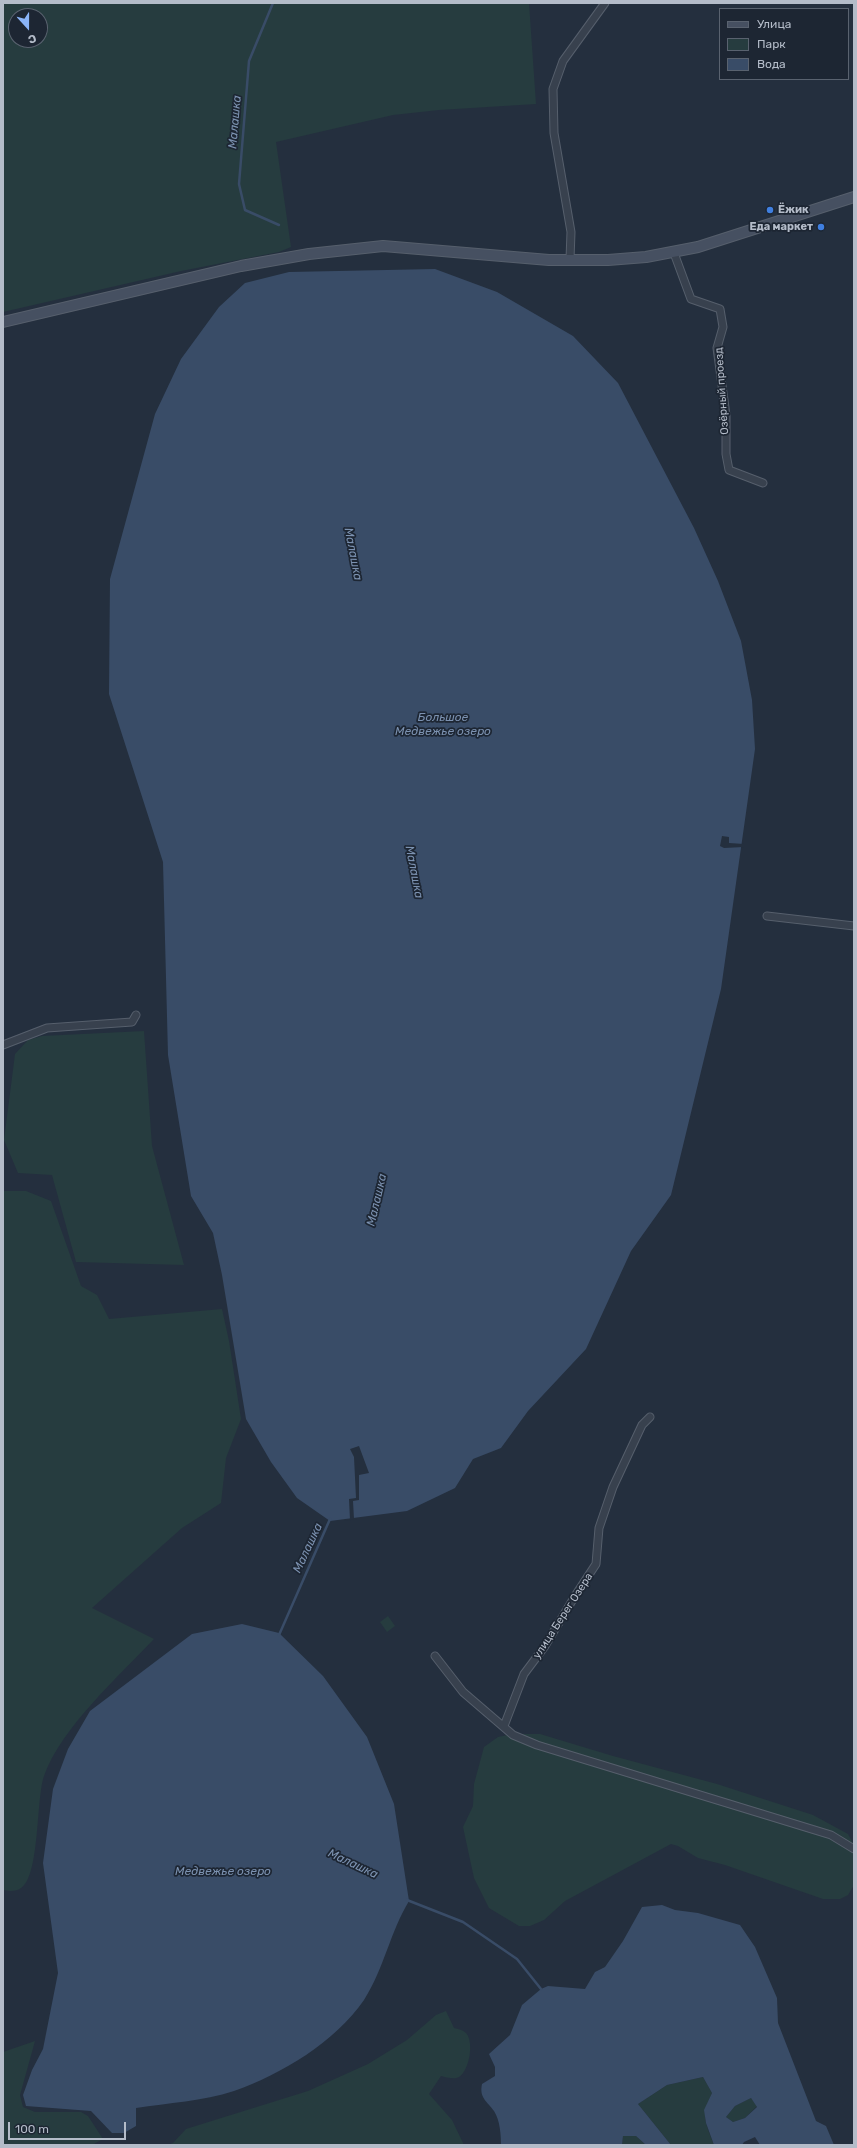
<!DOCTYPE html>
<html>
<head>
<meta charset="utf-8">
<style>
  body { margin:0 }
  #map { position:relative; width:857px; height:2148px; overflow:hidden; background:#242f3e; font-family:Rubik,sans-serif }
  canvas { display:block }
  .frame { position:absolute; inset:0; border:4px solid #b4bcc9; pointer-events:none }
  .legend { position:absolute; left:719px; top:8px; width:130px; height:72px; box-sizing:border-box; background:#1d2633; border:1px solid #59626f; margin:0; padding:5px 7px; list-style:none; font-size:12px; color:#b4bcc9 }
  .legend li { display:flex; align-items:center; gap:8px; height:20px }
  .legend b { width:20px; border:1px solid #59626f }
  .north { position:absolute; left:8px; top:8px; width:40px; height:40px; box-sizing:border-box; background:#1d2633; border:1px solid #59626f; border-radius:50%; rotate:159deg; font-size:11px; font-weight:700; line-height:16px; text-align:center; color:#b4bcc9 }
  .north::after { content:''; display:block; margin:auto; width:14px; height:18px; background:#8ab4f8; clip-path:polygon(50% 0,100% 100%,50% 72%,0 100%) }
  .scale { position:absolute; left:8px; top:2122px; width:118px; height:18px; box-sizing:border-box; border:2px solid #b4bcc9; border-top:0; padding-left:5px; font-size:12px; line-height:14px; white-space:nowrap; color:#b4bcc9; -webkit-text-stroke:3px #1d2633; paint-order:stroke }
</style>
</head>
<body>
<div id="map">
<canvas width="857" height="2148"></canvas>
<div class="frame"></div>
<ul class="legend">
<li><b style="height:5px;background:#465061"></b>Улица</li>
<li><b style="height:11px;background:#263c3f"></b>Парк</li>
<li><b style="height:11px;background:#394c67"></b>Вода</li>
</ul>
<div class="north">С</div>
<div class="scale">100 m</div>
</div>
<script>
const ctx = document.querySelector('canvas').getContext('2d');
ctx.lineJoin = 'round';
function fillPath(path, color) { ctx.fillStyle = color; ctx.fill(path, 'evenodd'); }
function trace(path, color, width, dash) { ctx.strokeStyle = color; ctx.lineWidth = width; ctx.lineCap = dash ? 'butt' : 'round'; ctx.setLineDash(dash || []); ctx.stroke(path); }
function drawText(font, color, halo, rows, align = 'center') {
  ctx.font = font + ' Rubik,sans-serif'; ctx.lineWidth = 3.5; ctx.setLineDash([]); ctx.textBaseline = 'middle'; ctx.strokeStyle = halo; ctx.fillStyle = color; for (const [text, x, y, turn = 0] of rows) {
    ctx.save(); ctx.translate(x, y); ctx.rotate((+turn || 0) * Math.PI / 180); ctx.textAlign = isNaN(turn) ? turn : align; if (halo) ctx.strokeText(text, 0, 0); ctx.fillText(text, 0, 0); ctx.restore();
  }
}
fillPath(new Path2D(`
  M3,3H529L536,104L439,110L393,115L276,142L291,247L279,252L181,271L3,312ZM16,16H40V40H16Z
  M144,1031L152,1146L184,1265L76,1262L52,1175L18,1173L4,1140L15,1054L28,1040L42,1036Z
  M3,1189L4,1191H26L51,1201L81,1286L97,1295L109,1319L222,1309L229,1341L241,1419L226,1458L221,1503L182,1528L92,1608L154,1639C119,1676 61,1728 44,1776C36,1798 40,1876 21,1888C16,1892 8,1891 3,1890Z
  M388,1616L395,1626L387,1632L380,1622Z
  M513,1734H540L613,1756L717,1784L813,1815L848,1834L854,1845V1885L848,1895L840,1899H823L725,1865L698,1858L678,1846L671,1844L565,1901L544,1920L530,1926H519L489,1908L474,1878L463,1827L473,1806L474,1784L484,1747L498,1737Z
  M446,2011L454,2028C458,2029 463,2030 466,2033C474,2041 470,2070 459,2077C454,2080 446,2077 441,2076L429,2094L452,2120L464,2145H168L173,2143L186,2129L308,2091L368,2064L407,2040L436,2015Z
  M35,2041L20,2095L23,2107L35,2112H81L88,2116L103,2139L92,2145H3V2052Z
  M703,2077L712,2093C701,2118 705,2121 714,2145H671L638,2104L667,2085Z
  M751,2098L757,2106L745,2118L733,2122L726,2117L735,2106Z
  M623,2136H636L646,2145H622Z`), '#263c3f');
fillPath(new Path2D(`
  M435,269L497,292L573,336L618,383L694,528L718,581L741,641L752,700L755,749L721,989L671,1195L631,1251L586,1349L528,1411L501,1448L473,1459L455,1488L407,1511L330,1521L297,1498L271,1462L246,1419L222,1275L213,1233L191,1196L168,1055L163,862L109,694L110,579L155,414L181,359L219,307L245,283L289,272Z
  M242,1624L279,1633L323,1676L367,1737L394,1804L409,1901C390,1932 384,1969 364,2000C335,2042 282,2074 234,2091C203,2101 168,2103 136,2108V2126L124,2133H112L91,2111L26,2106L23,2095L32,2070L43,2049L58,1973L43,1863L53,1789L68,1749L90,1711L192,1634Z
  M662,1905L675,1910L698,1913L740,1925L755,1947L777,1998L778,2023L816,2121L826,2126L834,2145H760L755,2137L744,2142L742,2145H714L706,2123L704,2110L712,2093L703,2077L667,2085L638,2104L671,2145H646L636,2136H623L622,2145H501C501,2135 500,2120 494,2111C487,2101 479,2098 482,2084L495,2076V2067L489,2054L510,2035L522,2005L541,1989L548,1986L585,1989L595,1972L605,1967L623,1941L642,1907ZM751,2098L757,2107L745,2118L733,2122L726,2117L735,2106Z`), '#394c67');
fillPath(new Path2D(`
  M722,836L729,837V843L744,844V847L724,848L720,846Z
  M359,1446L369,1473L359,1475V1500L353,1501L354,1519H358L343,1521L350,1520L349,1499L356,1498L354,1457L350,1449Z`), '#242f3e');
trace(new Path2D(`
  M273,3L249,61L239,184L245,210L279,225
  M279,1635L330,1519
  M407,1900L463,1922L517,1959L541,1989`), '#394c67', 2.5);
const minor = new Path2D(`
  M674,253L691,299L720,309L723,327L717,348L726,415V454L729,470L763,483
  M570,259L571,232L554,133L553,89L563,61L605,3
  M767,916L854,926
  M3,1045L47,1028L132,1022L136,1015
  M435,1656L463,1692L513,1735L537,1745L831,1835L854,1849
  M504,1726L524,1674L545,1646L575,1596L596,1564L599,1528L613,1487L642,1425L650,1417`);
const secondary = new Path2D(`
  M3,322L241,266L309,254L383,246L549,260H608L646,257L698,247L854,197`);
trace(minor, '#565f6c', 9);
trace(secondary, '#565f6c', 12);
trace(minor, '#38414e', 7);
trace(secondary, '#465061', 10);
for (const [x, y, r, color] of [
  [770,210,4,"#3f7fe0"],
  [821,227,4,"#3f7fe0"]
]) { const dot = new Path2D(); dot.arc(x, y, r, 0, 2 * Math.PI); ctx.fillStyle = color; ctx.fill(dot); trace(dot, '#1d2633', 1.5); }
drawText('bold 11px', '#b4bcc9', '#1d2633', [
  ["Ёжик",778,210],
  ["Еда маркет",813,227,"right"]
], 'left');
drawText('11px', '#b4bcc9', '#1d2633', [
  ["Озёрный проезд",722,391,-94],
  ["улица Берег Озера",563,1616,-57]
]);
drawText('italic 12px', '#7c92b1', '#1d2633', [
  ["Малашка",235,122,-85],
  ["Малашка",353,554,79],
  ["Большое",443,718],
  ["Медвежье озеро",443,732],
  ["Малашка",414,872,79],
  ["Малашка",377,1200,-77],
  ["Малашка",308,1548,-65],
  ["Малашка",353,1864,25],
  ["Медвежье озеро",223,1872]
]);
</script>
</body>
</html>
